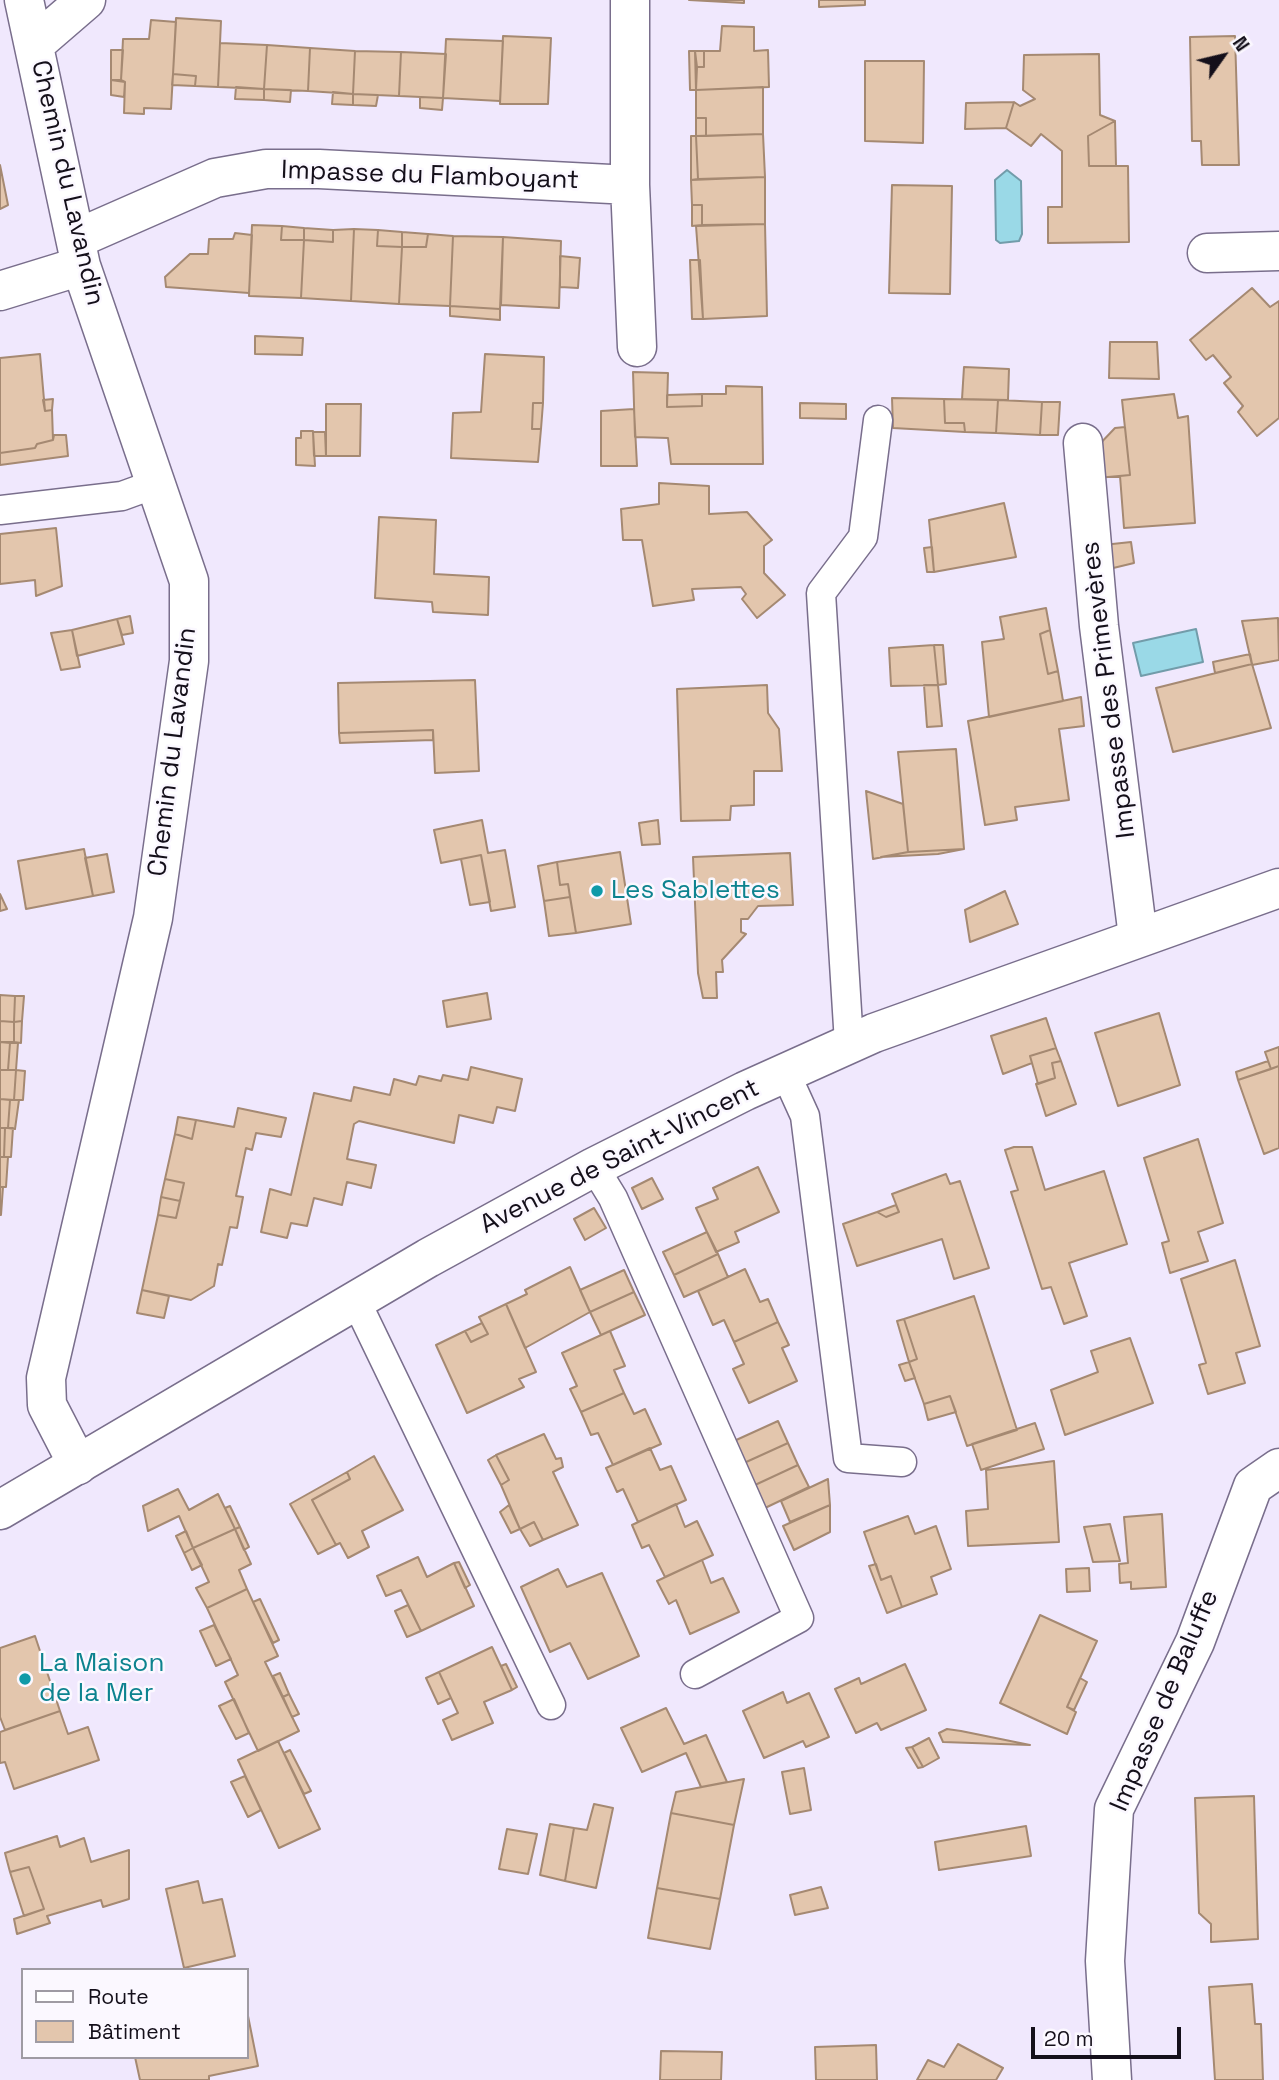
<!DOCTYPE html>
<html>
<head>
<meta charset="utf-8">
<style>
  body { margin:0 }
  #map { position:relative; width:1279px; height:2080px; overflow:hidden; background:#f0e8fd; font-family:"Space Grotesk",sans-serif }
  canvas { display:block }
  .legend { position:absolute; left:21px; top:1968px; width:228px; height:91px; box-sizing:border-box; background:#fbf8ff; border:2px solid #9f9ba3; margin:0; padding:9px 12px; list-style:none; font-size:21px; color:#140f1a }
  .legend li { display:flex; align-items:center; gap:14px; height:35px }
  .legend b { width:35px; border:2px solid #9f9ba3 }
  .north { position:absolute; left:1188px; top:21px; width:70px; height:70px; -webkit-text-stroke:5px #fbf8ff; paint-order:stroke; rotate:56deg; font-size:19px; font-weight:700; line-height:28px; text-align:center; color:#140f1a }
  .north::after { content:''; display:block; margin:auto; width:24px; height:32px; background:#140f1a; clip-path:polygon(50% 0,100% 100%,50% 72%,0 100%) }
  .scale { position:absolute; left:1031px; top:2027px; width:150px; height:32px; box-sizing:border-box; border:4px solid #140f1a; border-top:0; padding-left:9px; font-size:21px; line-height:24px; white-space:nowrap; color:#140f1a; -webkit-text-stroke:5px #fbf8ff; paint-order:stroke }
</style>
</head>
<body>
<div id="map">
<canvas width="1279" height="2080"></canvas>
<ul class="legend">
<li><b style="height:9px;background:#fff"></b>Route</li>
<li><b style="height:19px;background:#e3c6ad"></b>Bâtiment</li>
</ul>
<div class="north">N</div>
<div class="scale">20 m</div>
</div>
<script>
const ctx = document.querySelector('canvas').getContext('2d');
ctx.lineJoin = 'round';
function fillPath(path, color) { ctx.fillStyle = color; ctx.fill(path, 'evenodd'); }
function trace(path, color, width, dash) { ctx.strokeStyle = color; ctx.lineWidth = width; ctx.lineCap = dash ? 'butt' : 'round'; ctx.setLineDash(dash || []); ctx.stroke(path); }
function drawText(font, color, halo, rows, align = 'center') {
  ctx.font = font + ' "Space Grotesk",sans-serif'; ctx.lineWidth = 5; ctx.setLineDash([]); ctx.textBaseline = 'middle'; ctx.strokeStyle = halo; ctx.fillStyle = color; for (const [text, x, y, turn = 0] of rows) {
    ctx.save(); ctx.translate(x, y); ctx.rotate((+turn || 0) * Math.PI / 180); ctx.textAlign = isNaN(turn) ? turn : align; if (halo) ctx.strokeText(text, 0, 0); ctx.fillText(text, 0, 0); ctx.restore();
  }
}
const water = new Path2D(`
  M1007,170L1021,181L1022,234L1019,241L1000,243L996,240L995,180Z
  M1196,629L1203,662L1141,676L1133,643Z`);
fillPath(water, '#9ad9e7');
trace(water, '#729caa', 2);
const building = new Path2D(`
  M689,0H744V3Z
  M819,0H865V5L819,7Z
  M176,18L221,21L218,87L195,86L196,76L173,74Z
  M151,20L176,22L171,109L144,108V114L124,113L125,82L121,80L123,39H149Z
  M722,26L754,27V51L768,50L769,87L696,90L697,67H704V51H720Z
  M503,36L551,38L548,104H500Z
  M1235,36L1239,165H1202L1201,141H1192L1190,37Z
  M446,39L503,41L500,101L443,98Z
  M220,43L267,45L264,89L218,87Z
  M267,45L310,48L308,91L264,89Z
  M310,48L355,51L353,94L308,91Z
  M111,50H123L121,80H111Z
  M355,51L401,52L399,96L353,94Z
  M689,51H695L696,90H690Z
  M695,51H704V67H697Z
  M401,52L446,54L443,98L399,96Z
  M1099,54L1100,115L1115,121L1088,136L1089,166H1128L1129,242L1048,243V207H1062V151L1041,134L1031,146L1006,128L1014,102L1020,106L1035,99L1023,90L1024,55Z
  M865,61H924L923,143L865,141Z
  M173,74L196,76L195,86L172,85Z
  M111,80L125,82L124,97L111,95Z
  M236,87L264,89V100L235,99Z
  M763,87V134L706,136V118H696V90Z
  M264,89L291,90L290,102L264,100Z
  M333,92L353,94V105L332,104Z
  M353,94L378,95L376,106L353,105Z
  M420,97L443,98L442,110L420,108Z
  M1014,102L1006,128L965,129L966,103Z
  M696,118H706V136H696Z
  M1115,121L1116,166H1089L1088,136Z
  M763,134L765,177L698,179L696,136Z
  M691,136H696L698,179L691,180Z
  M0,165L8,205L0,209Z
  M765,177V224L702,225V205H692L691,180Z
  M892,185L952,186L950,294L889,293Z
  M692,205H702V225L692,226Z
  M765,224L767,316L703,319L696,226Z
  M252,225L282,226L281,240H304L301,298L249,296Z
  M282,226L304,228V240H281Z
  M304,228L333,230V242L304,240Z
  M354,229L351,301L301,298L304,240L333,242V230Z
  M354,229L378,230L377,246L402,247L399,304L351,301Z
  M378,230L402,232V247L377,246Z
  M402,232L428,234L426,247H402Z
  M235,233L252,235L249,293L166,287L165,277L190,254H208L209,239H233Z
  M428,234L453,236L450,306L399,304L402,247H426Z
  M453,236L503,237L500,309L450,306Z
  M503,237L561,241L559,308L501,305Z
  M560,256L580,258L578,288L560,287Z
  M690,260H700L703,319H692Z
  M1252,288L1270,307L1279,301V418L1257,436L1238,412L1243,406L1224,383L1231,377L1213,355L1206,360L1190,340Z
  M450,306L500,309V320L450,316Z
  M255,336L303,338L302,355L255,354Z
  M1110,342H1157L1159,379L1109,378Z
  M40,354L45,411L52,410L53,440L37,444L35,448L0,453V358Z
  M485,354L544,357L543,403H533L532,429H541L538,462L451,458L453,413L481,412Z
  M964,367L1009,369L1008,400L962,399Z
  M633,372L668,373L667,407L702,406V394H726V386L762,387L763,464H671L668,438L635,437Z
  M702,394V406L667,407V395Z
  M1174,394L1178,418L1188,416L1195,523L1124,528L1120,476L1130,475L1122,400Z
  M892,398L944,399L945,423H964L965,432L893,428Z
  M53,399L52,410L45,411L43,400Z
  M944,399L998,400L996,433L965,432L964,423H945Z
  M998,400L1042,402L1040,435L996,433Z
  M1042,402H1060L1058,435H1040Z
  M533,403H543L541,429H532Z
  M800,403L846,404V419L800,418Z
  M326,404H361L360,456H326Z
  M634,409L637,466H601V411Z
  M1125,427L1130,475L1097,478L1094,450L1115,428Z
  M301,431H313L315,466L296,465V438H301Z
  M313,432H325L326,456H314Z
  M54,435H66L68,456L0,465V453L35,448L37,444L53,440Z
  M659,483L709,486V514L747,512L772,540L764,546V573L785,595L757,618L742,599L746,594L741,587L692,589L694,600L653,606L642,540H623L621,509L659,504Z
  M1004,503L1016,557L934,572L929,520Z
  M379,517L436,520L434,574L489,577L488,615L433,612L432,602L375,598Z
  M56,528L62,586L36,596L35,580L0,584V534Z
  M1131,542L1134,563L1105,570L1103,545Z
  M932,547L934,572H927L924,548Z
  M1046,608L1050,630L1040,634L1048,674L1058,671L1063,701L989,717L982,642L1004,639L1000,617Z
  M130,616L133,633L122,635L117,619Z
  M1278,618L1279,660L1252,665L1242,621Z
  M117,619L124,644L77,656L72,630Z
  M72,630L80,667L61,670L51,633Z
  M1050,630L1058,671L1048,674L1040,634Z
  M934,645L938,685L891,686L889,648Z
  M934,645H943L946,684L938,685Z
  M1250,654L1252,664L1215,673L1213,662Z
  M1252,664L1271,728L1173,752L1156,688Z
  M475,680L479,771L435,773L433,730L339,733L338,683Z
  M767,685L768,713L779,729L782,771H754V805L731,806L730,820L681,821L677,689Z
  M924,685H938L942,726L927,727Z
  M1081,697L1084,726L1059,729L1069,800L1015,807L1017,820L985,825L968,721Z
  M433,730V740L340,743L339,733Z
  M956,749L964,849L908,852L898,752Z
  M866,791L903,804L908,852L873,859Z
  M482,820L488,853L505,850L515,907L491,911L481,855L441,863L434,830Z
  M658,820L660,844L642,845L639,823Z
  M84,849L93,896L26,909L18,861Z
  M964,849L938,854L881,857L908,852Z
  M620,852L631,924L576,933L568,884L560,885L557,862Z
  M790,853L793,905L758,906L748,919H741V932L746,934L722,960L723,972H716L717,998H703L698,973L693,857Z
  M107,854L114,892L93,896L85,858Z
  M481,855L490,902L470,905L461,859Z
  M557,862L560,885L568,884L570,897L544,901L538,866Z
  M1005,891L1018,924L970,942L965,910Z
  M0,894L7,909L0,911Z
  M570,897L576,933L549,936L544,901Z
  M487,993L491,1019L447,1027L443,1001Z
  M0,995L15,996L14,1022L0,1021Z
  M15,996H24L22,1021L14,1022Z
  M1159,1013L1180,1085L1118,1106L1095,1033Z
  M1046,1018L1056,1048L1030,1056L1032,1063L1003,1074L991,1036Z
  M0,1021L14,1022V1042H0Z
  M22,1021L21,1043L14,1042V1022Z
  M0,1042L10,1043L8,1070H0Z
  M10,1043H18L16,1070H8Z
  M1279,1047V1066L1271,1069L1265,1052Z
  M1056,1048L1061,1061L1052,1063L1055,1078L1038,1084L1030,1056Z
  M1061,1061L1076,1104L1046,1116L1036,1084L1055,1078L1052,1063Z
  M1268,1061L1271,1069L1238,1080L1236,1072Z
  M1279,1066V1148L1264,1154L1238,1080Z
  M471,1067L522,1079L515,1111L497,1107L493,1123L459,1115L454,1143L359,1121L354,1124L347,1159L376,1165L371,1188L347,1182L342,1205L314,1198L307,1226L291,1223L287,1238L261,1232L270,1189L291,1195L314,1093L351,1101L354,1087L390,1095L394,1079L416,1085L419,1076L441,1081L443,1075L468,1080Z
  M0,1070H16L14,1100L0,1099Z
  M16,1070L25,1071L23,1100H14Z
  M0,1099L10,1100L8,1128H0Z
  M10,1100H19L15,1129L8,1128Z
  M238,1108L286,1118L281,1137L256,1133L252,1150L246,1148L236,1196L243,1197L237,1228L230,1227L222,1265L218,1264L214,1286L191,1300L142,1290L158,1215L176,1218L184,1183L165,1179L175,1134L192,1139L196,1120L234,1127Z
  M178,1117L196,1120L192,1139L175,1134Z
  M0,1128H5L4,1157H0Z
  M5,1128H13L11,1157H4Z
  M1198,1139L1223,1223L1198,1232L1208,1261L1170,1273L1162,1243L1169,1241L1144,1158Z
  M1014,1147H1032L1045,1190L1104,1171L1127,1244L1069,1263L1087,1316L1064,1324L1051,1287L1042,1289L1011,1192L1018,1190L1005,1150Z
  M0,1157H8L6,1187H0Z
  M758,1167L779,1212L735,1232L739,1242L716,1252L696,1208L718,1199L713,1188Z
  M946,1174L950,1184L960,1181L989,1268L954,1279L942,1239L857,1266L843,1224L877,1212L886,1217L899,1212L892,1194Z
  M652,1178L663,1199L642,1209L632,1188Z
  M165,1179L184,1183L180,1201L161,1197Z
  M0,1187H3L1,1215H0Z
  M161,1197L180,1201L176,1218L158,1215Z
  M896,1205L899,1212L886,1217L877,1212Z
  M594,1208L606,1228L585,1240L574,1219Z
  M707,1232L718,1254L674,1275L663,1252Z
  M718,1254L728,1277L684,1297L674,1275Z
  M1235,1260L1260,1346L1236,1353L1245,1383L1208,1394L1199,1365L1206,1363L1181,1279Z
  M570,1267L590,1312L525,1348L506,1304L527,1294L525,1290Z
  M745,1269L760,1302L768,1299L778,1322L734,1342L724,1320L713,1325L698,1291Z
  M624,1270L634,1292L590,1312L580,1290Z
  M142,1290L169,1296L164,1318L137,1313Z
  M634,1292L645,1315L601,1335L590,1312Z
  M974,1296L1017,1430L967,1446L950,1396L924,1404L909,1362L917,1359L904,1319Z
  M506,1304L536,1372L519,1379L524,1387L467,1413L436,1345L465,1331L471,1342L488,1334L479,1317Z
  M904,1319L917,1359L909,1362L897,1321Z
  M778,1322L789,1345L782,1348L797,1381L749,1403L733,1369L744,1364L734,1342Z
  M482,1323L488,1334L471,1342L465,1331Z
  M610,1331L625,1366L614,1370L624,1393L581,1412L570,1389L577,1386L562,1353Z
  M1130,1338L1153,1403L1065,1435L1051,1390L1098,1372L1091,1351Z
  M909,1362L915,1378L905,1381L899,1365Z
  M624,1393L634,1414L645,1409L661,1444L613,1465L598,1433L591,1435L581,1412Z
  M950,1396L956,1412L928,1420L924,1404Z
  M778,1421L788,1443L744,1463L734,1441Z
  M1035,1423L1044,1449L981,1470L972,1444Z
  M544,1434L556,1459L561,1458L563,1467L553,1472L578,1525L543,1540L534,1522L520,1529L501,1485L509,1480L496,1455Z
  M788,1443L798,1465L755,1485L744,1463Z
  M650,1448L660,1470L671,1466L686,1500L638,1522L623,1489L617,1492L606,1468Z
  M496,1455L509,1480L501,1485L488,1460Z
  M374,1456L403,1510L362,1531L369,1547L348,1558L340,1543L336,1545L312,1500L350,1479L347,1472Z
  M1054,1461L1059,1542L968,1546L966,1511L988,1509L986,1470Z
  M798,1465L809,1487L765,1508L755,1485Z
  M347,1472L350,1479L312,1500L336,1545L318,1554L290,1504Z
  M828,1479L830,1505L790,1522L781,1501Z
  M178,1489L189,1510L218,1494L235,1529L193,1548L179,1516L148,1531L143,1506Z
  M676,1504L685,1527L697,1521L713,1555L665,1577L649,1545L642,1548L632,1525Z
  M509,1505L520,1529L511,1533L500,1512Z
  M830,1505V1532L794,1550L783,1526Z
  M230,1506L240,1527L235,1529L225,1508Z
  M1162,1514L1166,1587L1131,1589V1582L1120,1583L1119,1564L1128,1563L1124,1517Z
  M908,1516L915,1534L936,1526L951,1569L931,1577L937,1594L902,1607L891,1576L881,1580L864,1532Z
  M534,1522L543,1540L530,1546L520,1529Z
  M1110,1524L1120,1561L1093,1562L1084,1527Z
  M240,1527L249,1547L244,1550L235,1529Z
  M235,1529L251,1564L239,1570L247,1589L207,1608L196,1588L209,1582L193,1548Z
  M186,1531L193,1548L184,1553L176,1536Z
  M193,1548L202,1565L192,1570L184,1553Z
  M418,1557L427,1577L454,1563L474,1606L421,1631L401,1590L386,1596L377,1576Z
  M702,1560L711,1583L723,1578L739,1612L690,1634L676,1600L669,1604L657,1581Z
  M459,1562L470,1585L465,1588L454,1563Z
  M876,1564L881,1580L891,1576L902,1607L887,1613L869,1566Z
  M1089,1568L1090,1591L1067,1592L1066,1569Z
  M558,1569L567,1587L602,1573L639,1656L588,1679L570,1643L550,1652L521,1587Z
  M247,1589L278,1656L265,1662L299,1731L258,1751L225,1682L238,1675L207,1608Z
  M260,1599L279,1640L273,1643L253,1602Z
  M408,1605L421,1631L407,1637L395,1611Z
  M1040,1615L1097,1641L1067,1707L1076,1712L1067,1734L1000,1703Z
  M214,1625L231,1659L216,1666L200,1631Z
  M35,1636L60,1711L5,1730L0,1717V1648Z
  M492,1647L512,1690L484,1702L493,1723L452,1740L443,1720L458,1713L439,1672Z
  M506,1664L517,1687L512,1690L501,1666Z
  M905,1664L926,1710L881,1730L877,1723L856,1733L835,1689L859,1678L861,1684Z
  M439,1672L451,1698L438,1704L426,1678Z
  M280,1673L289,1694L283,1697L273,1676Z
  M1080,1678L1087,1682L1074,1710L1067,1707Z
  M783,1692L787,1703L809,1693L829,1737L806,1747L803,1741L764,1758L743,1711Z
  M289,1694L299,1714L292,1717L283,1697Z
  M234,1699L249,1733L236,1739L219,1706Z
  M666,1708L684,1744L706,1735L727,1782L701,1787L686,1753L642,1772L621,1728Z
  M60,1711L68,1734L88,1727L99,1760L14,1789L5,1762L0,1763V1732Z
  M947,1729L961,1731L1030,1745L943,1742L939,1733Z
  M929,1738L939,1758L923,1767L912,1747Z
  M278,1741L320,1829L279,1848L238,1760Z
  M912,1747L923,1767L918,1768L906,1748Z
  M290,1750L311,1791L304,1794L284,1753Z
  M804,1768L811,1810L790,1814L782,1772Z
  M245,1776L261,1810L248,1817L231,1782Z
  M744,1779L734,1825L671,1813L676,1792Z
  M1254,1796L1258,1939L1211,1942V1924L1199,1913L1195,1798Z
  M594,1804L613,1808L596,1888L565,1881L574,1828L587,1830Z
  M671,1813L734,1825L720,1899L657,1888Z
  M550,1824L574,1828L565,1881L540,1875Z
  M1026,1826L1031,1856L939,1870L935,1842Z
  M507,1829L537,1834L528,1874L499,1869Z
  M57,1836L60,1847L84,1838L91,1862L129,1850V1899L103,1907L101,1900L47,1916L50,1923L17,1934L14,1919L44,1909L29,1867L10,1872L5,1853Z
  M29,1867L44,1909L24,1916L10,1872Z
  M198,1881L203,1903L222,1899L235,1956L184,1968L166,1889Z
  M821,1887L828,1908L795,1915L790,1895Z
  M657,1888L720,1899L710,1949L648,1938Z
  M1252,1984L1255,2024H1261L1263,2080H1215L1209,1987Z
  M247,2011L258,2066L209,2076V2080H140L135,2057H247Z
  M958,2044L1003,2068L996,2080H917L928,2060L944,2067Z
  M876,2045L877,2080H816L815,2047Z
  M661,2051L722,2052L721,2080H660Z`);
fillPath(building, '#e3c6ad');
trace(building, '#a58972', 2);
const lane = new Path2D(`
  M0,510L122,496L155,484
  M849,1043L821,593L863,537L878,420
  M785,1072L805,1116L848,1458L902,1462
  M594,1167L613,1198L799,1618L695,1674
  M356,1301L551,1705`);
const street = new Path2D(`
  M24,0L81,266L189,581V661L153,918L46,1378L47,1405L78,1465
  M630,0V185L637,347
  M35,44L86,0
  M76,239L215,178L266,169H319L630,185
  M1207,253L1279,251
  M0,291L81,266
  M1083,443L1099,626L1138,937
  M1112,2080L1105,1961L1114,1809L1195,1642L1253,1486L1279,1468`);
const secondary = new Path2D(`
  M0,1510L428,1258L594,1167L745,1091L874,1033L1279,888`);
trace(lane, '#796e8c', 31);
trace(street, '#796e8c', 41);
trace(secondary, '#796e8c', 41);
trace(lane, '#fff', 28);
trace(street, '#fff', 38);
trace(secondary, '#fff', 38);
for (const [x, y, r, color] of [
  [597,891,7,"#0f9aa8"],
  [25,1679,7,"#0f9aa8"]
]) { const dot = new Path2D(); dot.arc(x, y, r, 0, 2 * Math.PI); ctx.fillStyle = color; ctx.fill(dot); trace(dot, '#fbf8ff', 2.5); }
drawText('26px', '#140f1a', '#fbf8ff', [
  ["Impasse du Flamboyant",430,176,2],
  ["Chemin du Lavandin",67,183,77],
  ["Impasse des Primevères",1109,690,-97],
  ["Chemin du Lavandin",173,752,-83],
  ["Avenue de Saint-Vincent",620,1157,-27],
  ["Impasse de Baluffe",1165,1701,-67]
]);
drawText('26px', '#0d838f', '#fbf8ff', [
  ["Les Sablettes",611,891],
  ["La Maison",39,1664],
  ["de la Mer",39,1694]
], 'left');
</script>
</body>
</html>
